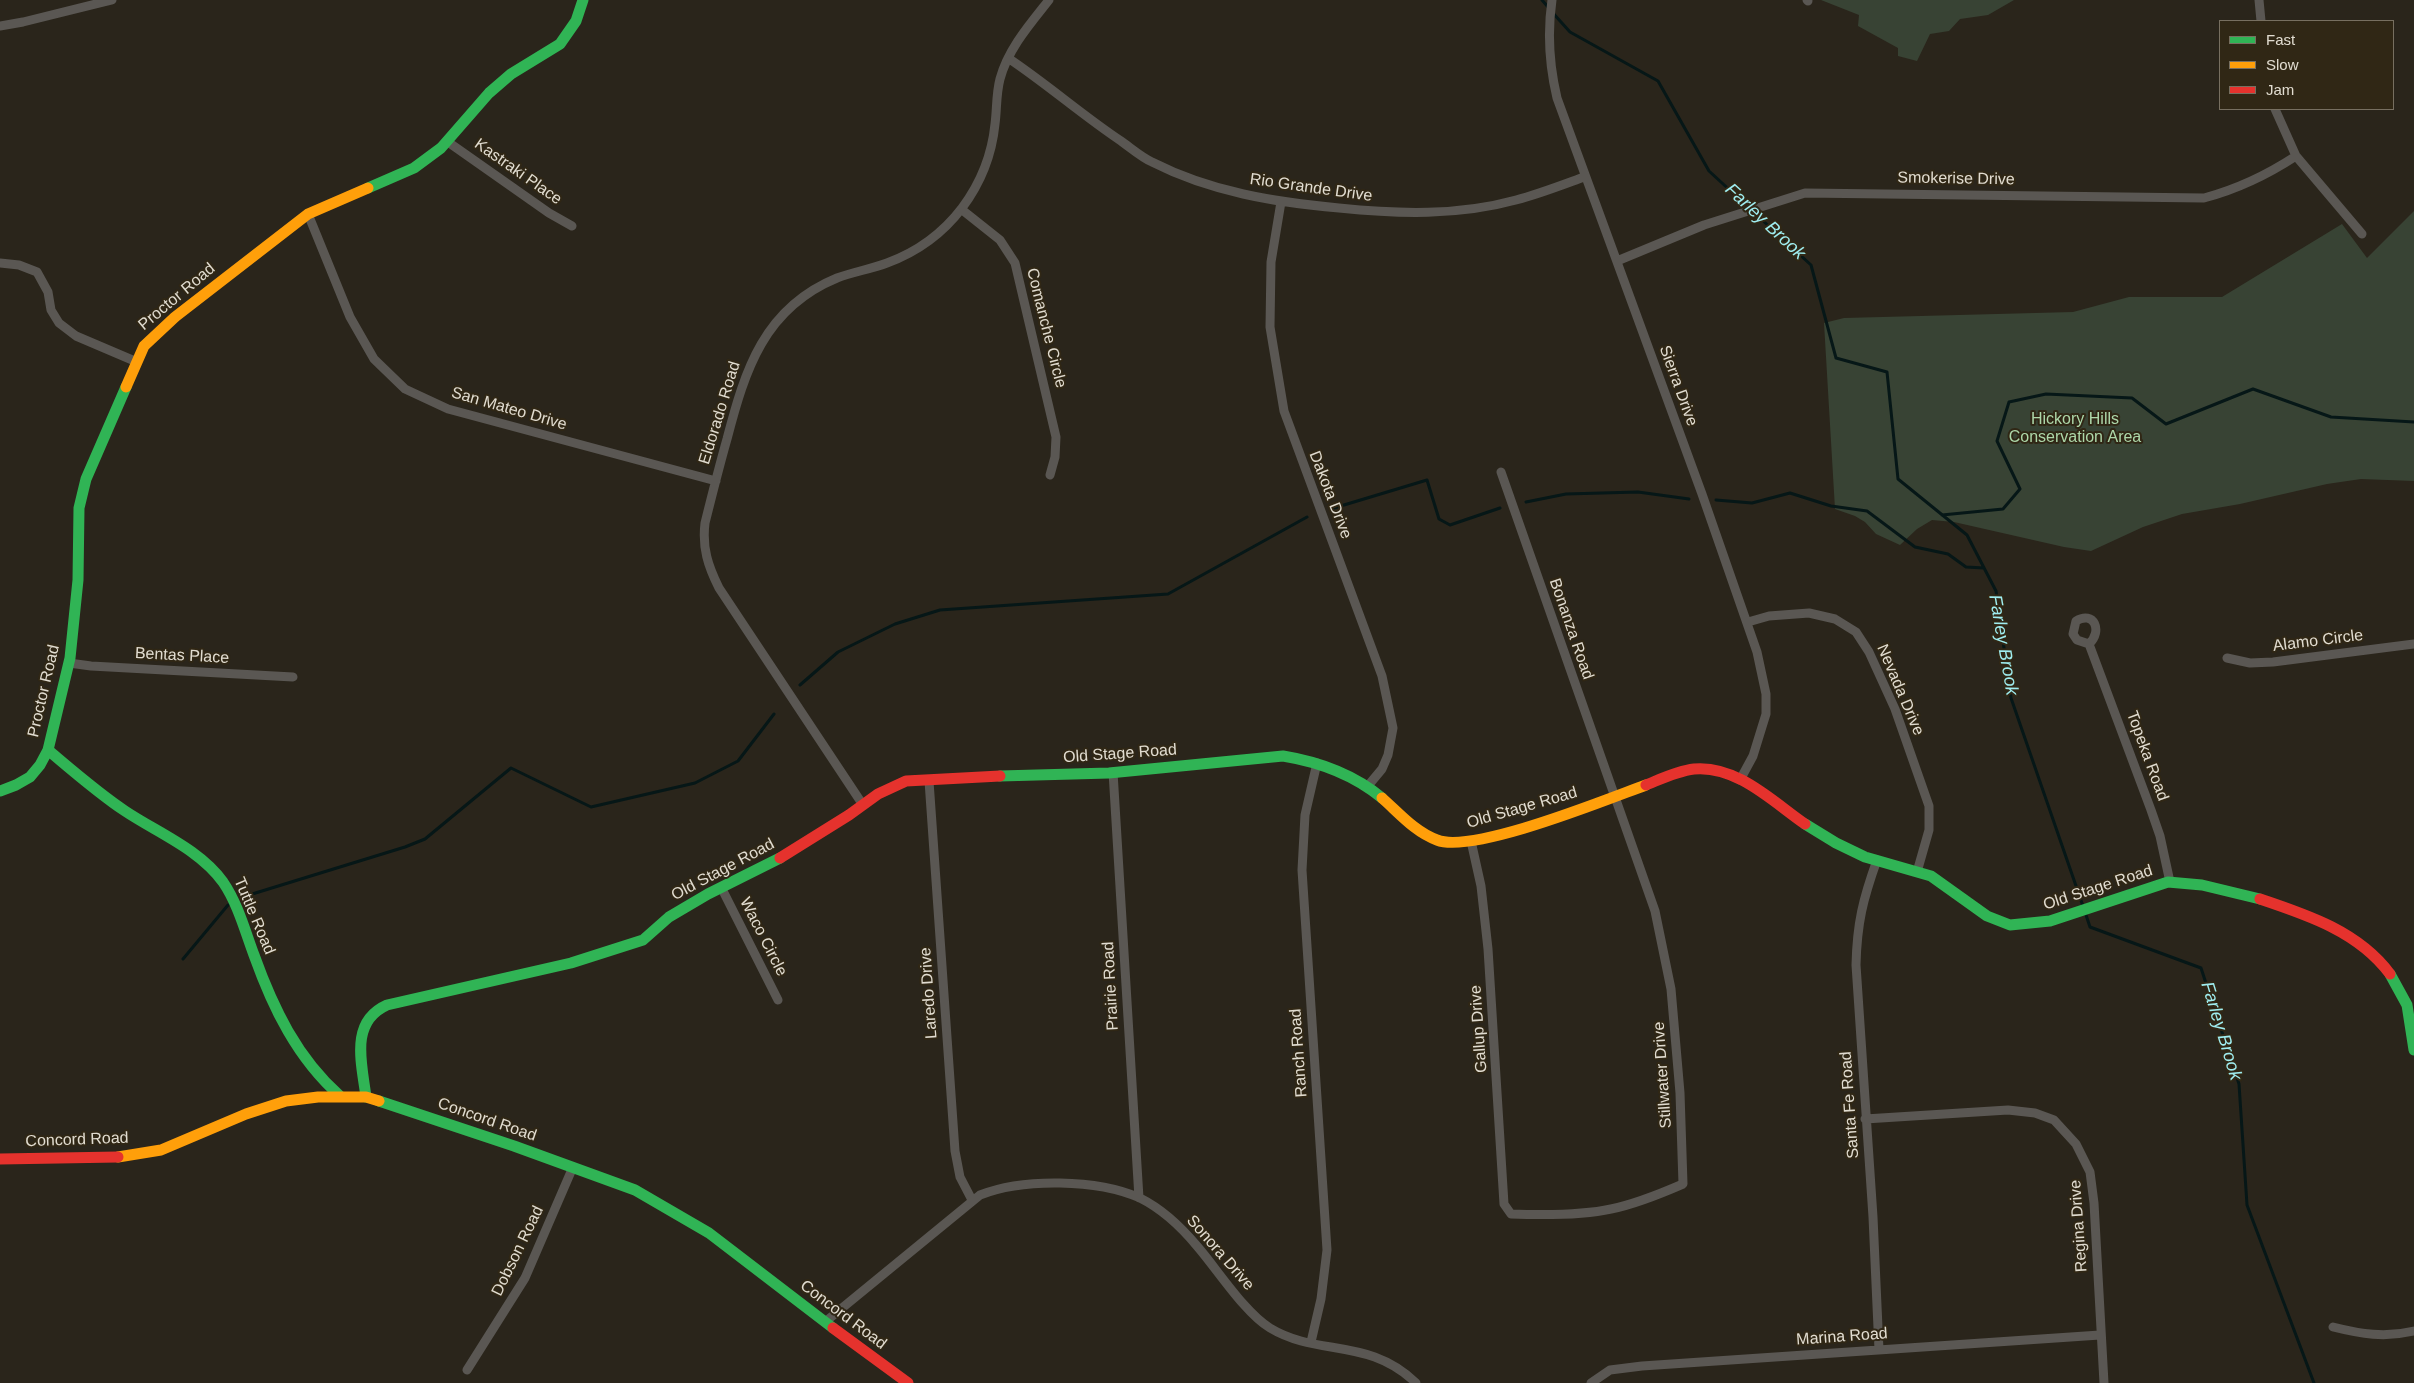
<!DOCTYPE html>
<html>
<head>
<meta charset="utf-8">
<style>
  body { margin:0 }
  #map { position:relative; width:2414px; height:1383px; overflow:hidden; background:#2a251b; font-family:Arial,sans-serif }
  canvas { display:block }
  .legend { position:absolute; left:2219px; top:20px; width:175px; height:90px; box-sizing:border-box; background:#302715; border:1px solid #776f60; margin:0; padding:6px 9px; list-style:none; font-size:15px; color:#e1dcd0 }
  .legend li { display:flex; align-items:center; gap:10px; height:25px }
  .legend b { width:25px; border:1px solid #776f60 }
</style>
</head>
<body>
<div id="map">
<canvas width="2414" height="1383"></canvas>
<ul class="legend">
<li><b style="height:6px;background:#30b455"></b>Fast</li>
<li><b style="height:6px;background:#ff9f0a"></b>Slow</li>
<li><b style="height:6px;background:#e5322d"></b>Jam</li>
</ul>
</div>
<script>
const ctx = document.querySelector('canvas').getContext('2d');
ctx.lineJoin = 'round';
function fillPath(path, color) { ctx.fillStyle = color; ctx.fill(path, 'evenodd'); }
function trace(path, color, width, dash) { ctx.strokeStyle = color; ctx.lineWidth = width; ctx.lineCap = dash ? 'butt' : 'round'; ctx.setLineDash(dash || []); ctx.stroke(path); }
function drawText(font, color, halo, rows, align = 'center') {
  ctx.font = font + ' Arial,sans-serif'; ctx.lineWidth = 4; ctx.setLineDash([]); ctx.textBaseline = 'middle'; ctx.strokeStyle = halo; ctx.fillStyle = color; for (const [text, x, y, turn = 0] of rows) {
    ctx.save(); ctx.translate(x, y); ctx.rotate((+turn || 0) * Math.PI / 180); ctx.textAlign = isNaN(turn) ? turn : align; if (halo) ctx.strokeText(text, 0, 0); ctx.fillText(text, 0, 0); ctx.restore();
  }
}
fillPath(new Path2D(`
  M1821,0H2014L1988,15L1960,19L1949,31L1930,34L1917,61L1898,56V48L1858,26L1859,15Z
  M2414,211V481L2361,479L2327,484L2240,504L2182,514L2143,527L2091,551L2064,547L1954,522L1932,520L1917,529L1900,545L1876,534L1865,522L1855,516L1835,509L1824,323L1844,318L2073,312L2129,297H2222L2342,224L2367,258Z`), '#384334');
trace(new Path2D(`
  M1542,0L1548,7
  M1552,12L1570,32L1658,81L1709,171L1811,265L1836,358L1887,372L1898,479L1967,535L1996,591L2011,698L2084,909
  M1716,500L1752,503L1790,493L1831,506L1867,511L1915,547L1948,554L1966,567L1984,568
  M1526,502L1566,494L1638,492L1689,499
  M1334,508L1427,480L1439,519L1450,525L1500,508
  M1942,515L2003,509L2020,489L1997,441L2009,402L2046,394L2132,398L2166,424L2253,389L2331,417L2414,422
  M800,685L838,652L895,624L940,610L1168,594L1307,517
  M249,895L405,847L425,839L511,768L591,807L695,783L738,761L774,714
  M2086,915L2090,927L2201,968L2239,1084L2247,1205L2314,1383
  M183,959L228,905`), '#061717', 3);
trace(new Path2D(`
  M1552,0C1547,34 1549,64 1557,98L1702,494L1757,652L1766,694V714L1753,756L1740,780
  M1807,0L1808,1
  M2259,0L2261,21
  M0,26L23,22L112,0
  M1008,58C1047,84 1082,115 1121,141C1131,148 1141,157 1152,162C1211,192 1274,202 1339,208C1398,214 1458,216 1516,200C1539,194 1562,185 1584,177
  M2275,109L2296,156L2362,234
  M448,142L549,213L572,226
  M1281,202L1271,262L1270,327L1284,411L1382,676L1393,728L1388,755L1382,769L1367,787
  M961,209L1000,240L1015,263L1056,437L1055,457L1050,475
  M308,214L350,317L374,359L405,389L448,409L716,481
  M1617,261L1704,225L1805,193L2204,198C2238,189 2267,175 2296,156
  M0,263L19,265L37,272L48,292L51,310L59,323L76,336L137,362
  M1748,622L1769,616L1809,613L1835,619L1856,632L1869,652L1895,709L1929,806V830L1917,872
  M2089,644L2077,640L2073,634L2076,621C2094,610 2103,631 2089,644L2151,810L2160,836L2170,882
  M2227,658L2250,663L2273,662L2414,644
  M69,663L91,666L293,677
  M1113,772L1139,1198
  M929,781L955,1151L960,1177L972,1200
  M863,805L719,588C708,566 702,548 705,523C712,495 719,467 727,439C745,370 764,308 837,278C853,272 871,269 887,263C917,252 943,233 962,208C980,184 992,154 995,124C997,109 996,94 1000,79C1008,49 1030,24 1049,0
  M1471,841L1481,886L1488,949L1504,1204L1511,1214C1539,1215 1584,1215 1611,1209C1636,1204 1660,1194 1683,1184L1680,1093L1671,989L1655,911L1501,472
  M1877,860C1863,899 1857,923 1856,965L1873,1217L1879,1350
  M721,887L778,1000
  M1865,1119L2008,1110L2035,1113L2054,1120L2076,1144L2090,1172L2094,1203L2104,1383
  M825,1322L980,1195C1023,1178 1097,1179 1140,1198C1162,1209 1182,1228 1197,1246C1217,1269 1245,1313 1270,1328C1318,1357 1369,1337 1416,1383
  M2333,1327C2361,1334 2385,1338 2414,1331
  M1311,1342L1321,1299L1327,1250L1302,870L1305,815L1317,763
  M467,1370L525,1278L573,1167
  M1591,1383L1610,1370L1642,1366L2100,1335`), '#5a5753', 9);
trace(new Path2D(`
  M368,188L414,168L441,148L489,93L511,74L560,44L576,21L583,0
  M48,750C73,771 98,793 125,811C158,833 199,849 223,882C238,904 245,931 254,955C273,1008 297,1058 340,1096
  M1000,776L1109,773L1283,756C1320,762 1353,774 1382,798
  M0,791L16,785L30,777L40,765L48,750L70,658L78,580L79,508L86,479L126,387
  M1805,824L1836,843L1865,857L1931,876L1987,916L2010,925L2050,921L2168,882L2202,885L2260,899
  M2390,974L2407,1005L2414,1050
  M366,1097C362,1064 349,1022 387,1005L571,963L643,940L669,917L708,894L780,858
  M379,1101L514,1146L635,1190L709,1233L833,1328`), '#30b455', 11);
trace(new Path2D(`
  M126,387L144,346L175,317L308,214L368,188
  M1382,798C1399,813 1415,832 1437,840C1473,854 1605,800 1646,785
  M118,1157L161,1150L246,1114L286,1101L318,1097H366L379,1101`), '#ff9f0a', 11);
trace(new Path2D(`
  M1646,785C1661,779 1677,771 1694,769C1737,765 1773,802 1805,824
  M780,858L849,815L878,794L906,781L1000,776
  M2260,899C2308,915 2359,932 2390,974
  M0,1159L118,1157
  M833,1328L908,1383`), '#e5322d', 11);
drawText('16px', '#e1dcd0', '#302715', [
  ["Kastraki Place",518,172,35],
  ["Smokerise Drive",1956,179,1],
  ["Rio Grande Drive",1311,188,8],
  ["Proctor Road",177,297,-40],
  ["Comanche Circle",1046,328,76],
  ["Sierra Drive",1678,386,70],
  ["San Mateo Drive",509,409,16],
  ["Eldorado Road",720,413,-73],
  ["Dakota Drive",1330,495,69],
  ["Bonanza Road",1571,629,71],
  ["Alamo Circle",2318,641,-7],
  ["Bentas Place",182,656,3],
  ["Nevada Drive",1900,690,67],
  ["Proctor Road",44,691,-77],
  ["Old Stage Road",1120,754,-4],
  ["Topeka Road",2147,756,70],
  ["Old Stage Road",1522,808,-16],
  ["Old Stage Road",723,870,-28],
  ["Old Stage Road",2098,888,-18],
  ["Tuttle Road",254,916,67],
  ["Waco Circle",763,937,63],
  ["Prairie Road",1111,986,-93],
  ["Laredo Drive",929,993,-94],
  ["Gallup Drive",1479,1029,-94],
  ["Ranch Road",1299,1053,-94],
  ["Stillwater Drive",1663,1075,-94],
  ["Santa Fe Road",1850,1105,-94],
  ["Concord Road",487,1120,19],
  ["Concord Road",77,1140,-2],
  ["Regina Drive",2079,1226,-94],
  ["Dobson Road",518,1251,-64],
  ["Sonora Drive",1220,1253,49],
  ["Concord Road",843,1315,37],
  ["Marina Road",1842,1337,-4]
]);
drawText('16px', '#add7a9', '#302715', [
  ["Hickory Hills",2075,420],
  ["Conservation Area",2075,438]
]);
drawText('italic 18px', '#9fedf0', '#302715', [
  ["Farley Brook",1765,222,43],
  ["Farley Brook",2003,645,80],
  ["Farley Brook",2221,1031,73]
]);
</script>
</body>
</html>
